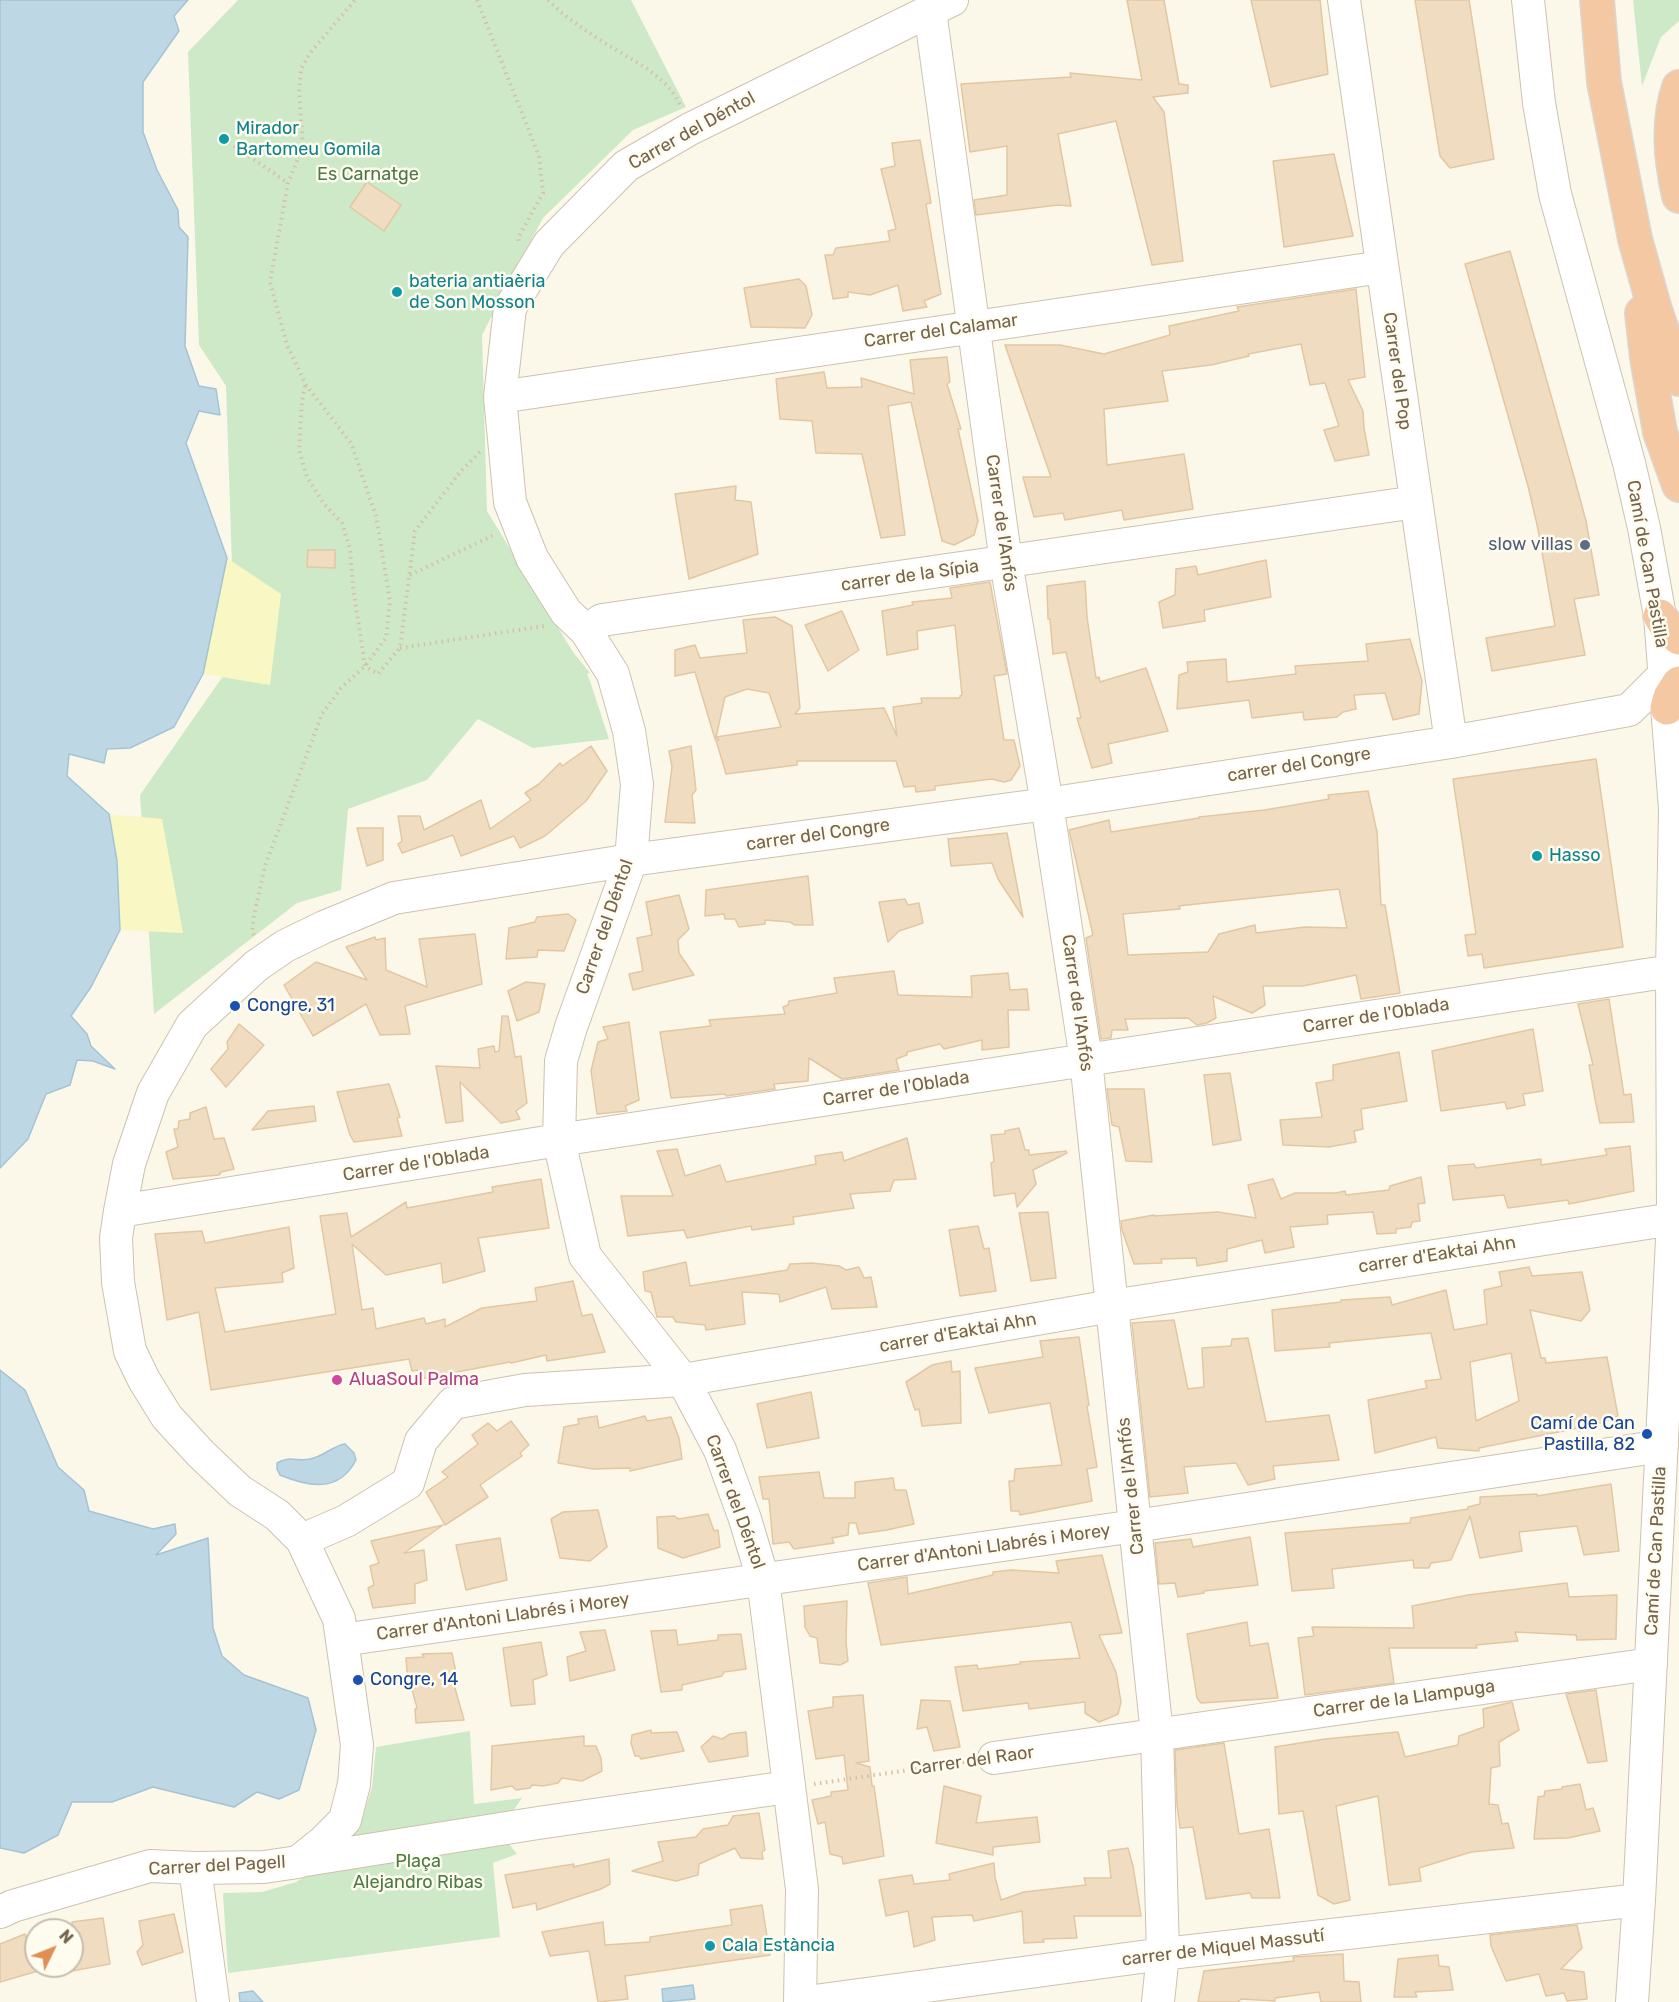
<!DOCTYPE html>
<html>
<head>
<meta charset="utf-8">
<style>
  body { margin:0 }
  #map { position:relative; width:1679px; height:2002px; overflow:hidden; background:#fcf8e9; font-family:Rubik,sans-serif }
  canvas { display:block }
  .north { position:absolute; left:24px; top:1918px; width:60px; height:60px; box-sizing:border-box; background:#fefbef; border:2px solid #c7beae; border-radius:50%; rotate:47deg; font-size:16px; font-weight:700; line-height:24px; text-align:center; color:#75634d }
  .north::after { content:''; display:block; margin:auto; width:21px; height:27px; background:#e08f54; clip-path:polygon(50% 0,100% 100%,50% 72%,0 100%) }
</style>
</head>
<body>
<div id="map">
<canvas width="1679" height="2002"></canvas>
<div class="north">N</div>
</div>
<script>
const ctx = document.querySelector('canvas').getContext('2d');
ctx.lineJoin = 'round';
function fillPath(path, color) { ctx.fillStyle = color; ctx.fill(path, 'evenodd'); }
function trace(path, color, width, dash) { ctx.strokeStyle = color; ctx.lineWidth = width; ctx.lineCap = dash ? 'butt' : 'round'; ctx.setLineDash(dash || []); ctx.stroke(path); }
function drawText(font, color, halo, rows, align = 'center') {
  ctx.font = font + ' Rubik,sans-serif'; ctx.lineWidth = 5; ctx.setLineDash([]); ctx.textBaseline = 'middle'; ctx.strokeStyle = halo; ctx.fillStyle = color; for (const [text, x, y, turn = 0] of rows) {
    ctx.save(); ctx.translate(x, y); ctx.rotate((+turn || 0) * Math.PI / 180); ctx.textAlign = isNaN(turn) ? turn : align; if (halo) ctx.strokeText(text, 0, 0); ctx.fillText(text, 0, 0); ctx.restore();
  }
}
fillPath(new Path2D(`
  M238,0H631L686,107L633,130L543,218L482,335L487,511L573,652L590,673L587,674L590,681L609,739L533,748L478,719L427,780L348,809L341,890L297,903L154,1014L140,795L223,676L232,565L226,386L199,345L188,52Z
  M1633,0H1679V21L1661,37L1642,86Z
  M470,1731L474,1804L522,1798L509,1817L505,1839L517,1854L493,1863L500,1937L228,1973L223,1893L262,1892L296,1882L337,1855L361,1822L372,1787L376,1747Z`), '#cee9c7');
fillPath(new Path2D(`
  M227,558L281,594L270,685L203,674Z
  M109,814L162,819L183,933L120,930L117,861Z`), '#f9f8c5');
const water = new Path2D(`
  M0,0H188L174,16L179,31L143,82V132L157,170L178,210L179,227L188,237L185,346L199,386L216,389L220,415L199,411L186,443L227,558L203,674L174,727L130,748L107,749L104,763L69,754L67,776L109,814L117,861L120,930L91,987L71,1016L87,1034L91,1046L115,1069L93,1061L77,1060L70,1085L46,1094L28,1139L0,1168Z
  M0,1370L25,1390L58,1467L84,1490L89,1511L153,1529L175,1524L176,1534L156,1555L208,1538L213,1628L222,1656L244,1675L308,1698L316,1730L299,1790L279,1799L257,1792L234,1807L153,1787L112,1802H72L58,1835L24,1853L0,1848Z
  M345,1444L354,1453L356,1460C339,1493 309,1487 280,1475L277,1469V1463C291,1455 297,1462 310,1459C323,1457 332,1446 345,1444Z
  M693,1985L695,1999L663,2002L662,1989Z
  M253,1991L263,2002H240L239,1993Z`);
fillPath(water, '#bdd7e5');
trace(water, '#a4c4d6', 1.5);
const building = new Path2D(`
  M1127,0H1164L1179,84L1188,85V93L1153,97L1164,112L1183,261L1152,265L1116,121L1058,134L1071,206L1058,205L976,215L974,200L1007,195V146L970,152L961,84L1071,77L1070,73L1142,80Z
  M1251,0H1320L1328,74L1271,87Z
  M1415,0H1469L1494,159L1450,168L1440,156Z
  M920,140L931,203L926,204L941,294L924,301L927,307L903,311L898,285L870,295L848,292V297L833,299L825,255H833L836,248L890,241L888,231L896,229L881,169L895,166L892,143Z
  M1334,154L1353,236L1284,247L1273,161Z
  M367,182L401,205L384,231L350,207Z
  M1510,251L1573,473L1586,521L1599,595L1574,599L1585,655L1492,671L1486,638L1555,626L1538,529L1528,486L1465,264Z
  M799,279L806,286L812,315L805,328L751,327L744,288Z
  M1356,289L1365,377L1348,380L1363,411L1364,428L1369,455L1335,461L1324,430L1339,426L1325,383L1310,385L1301,344L1248,354L1249,356L1211,365L1162,371L1168,401L1104,409L1107,465L1184,454L1193,509L1124,520L1122,510L1065,520L1063,513L1034,517L1023,477H1051L1005,345H1060L1104,354L1170,335L1169,326L1239,311L1237,307Z
  M947,357L950,382L947,384L961,429H958L978,521L974,535L954,545L942,541L911,402L888,406L905,535L881,538L862,454L816,453L812,421L780,419L776,379L824,372L827,388L862,387L861,378L914,394L910,360Z
  M736,486L735,500L751,502L758,554L689,579L675,494Z
  M308,550H335V568L307,567Z
  M1266,560L1271,597L1204,610L1205,621L1163,628L1159,602L1175,595L1176,569L1196,566L1198,575Z
  M1085,581L1087,617L1096,678L1099,677L1100,682L1146,668L1168,731L1108,744L1112,763L1092,768L1077,718H1081L1066,652L1053,654L1050,619H1048L1047,586Z
  M990,582L1007,674L994,676L1004,740H1014L1020,766L1011,780L1004,782L992,779L935,786V790L916,792L915,786L904,787L896,761H797V765L726,774L716,740H719L716,737L715,739L695,672L675,676V650L695,645L700,658L747,653L743,620L775,617L792,626L800,708L795,714L884,708L897,736L893,707L922,703L921,698H960V696L962,695L955,625L917,631L918,649L887,655L882,611L913,605L912,602L952,598L950,588ZM747,689L769,693L781,727L716,737L725,697Z
  M842,611L859,650L828,671L805,625Z
  M1410,639L1422,681L1419,714L1393,720L1385,693L1354,695L1356,709L1343,712L1337,717L1304,720L1303,712L1252,718L1249,700L1177,709L1179,675L1188,672L1187,662L1226,659L1227,682L1296,674L1295,666L1368,661L1366,644Z
  M591,746L607,771L586,801L545,836L520,848L514,836L461,856L453,835L402,853L398,844L402,841L398,816H420L424,830L481,800L490,829L531,800L525,793L539,784L560,763L562,766Z
  M691,746L696,790L692,795L695,823L665,822L672,767L669,751Z
  M1596,759L1623,947L1484,968L1482,954L1468,956L1465,935L1476,934L1453,779Z
  M1368,791L1377,832L1381,905H1385L1400,993L1361,999L1356,975L1303,986H1263L1265,1005L1252,1013L1213,996L1216,1018L1207,1023L1197,1025L1188,1018L1125,1019L1128,1030H1112L1111,1038L1101,1039L1086,938L1093,935L1069,830L1109,820L1111,832L1199,818V817L1265,810L1329,799L1328,795ZM1339,889L1347,928L1305,927L1256,933L1255,925L1219,934L1208,952L1128,955L1123,914L1180,909L1179,906L1187,905Z
  M357,828H383V860L367,866Z
  M1007,833L1023,917L998,879L992,863L951,866L948,839Z
  M808,876L813,925H795L790,922L765,920V924L739,927L735,919H725L724,914L705,916L706,890Z
  M679,895L689,929L678,940L679,953L694,975L633,990L629,974L643,971L637,938L652,935L646,902Z
  M905,899L908,905L919,903L923,923L899,931L888,942L879,902Z
  M568,914L576,920L564,951L538,950L537,957L506,959L509,928L535,922L537,917Z
  M475,934L482,984L405,1006L410,1034L380,1035L366,1004L313,1036L284,985L316,962L367,980L346,947L375,937L376,940L385,938L386,970L427,987L419,939Z
  M894,971L898,995L972,997L971,976L1008,973L1010,990L1027,989L1029,1010H1008L1009,1047L982,1050V1040L944,1049L940,1044L907,1052V1055L896,1059L899,1070L842,1079L809,1058L808,1081L774,1084L775,1089L726,1096L725,1094L671,1098L660,1032L711,1026L709,1020L785,1014L783,1007L788,1005L789,1001L837,993L834,978Z
  M526,982L545,984L539,1012L517,1021L508,991Z
  M1609,999L1624,1095L1631,1094L1634,1122L1600,1123L1595,1099L1589,1065H1593L1578,1004Z
  M502,1016H508L515,1057L521,1056L527,1103L516,1111L520,1119L501,1123L460,1082L463,1121L446,1123L436,1066L480,1068L478,1049L494,1046L495,1052L499,1051Z
  M629,1022L639,1100L625,1106L627,1111L597,1114L591,1071L598,1042L608,1039L603,1027Z
  M239,1024L264,1045L226,1087L211,1069L228,1049L227,1042Z
  M1533,1029L1543,1091L1523,1094L1525,1105L1507,1109L1505,1102L1441,1111L1432,1051Z
  M1399,1052L1407,1101L1361,1109L1363,1129L1354,1131L1356,1142L1329,1147L1283,1145L1280,1120L1322,1117L1316,1083L1333,1080V1065Z
  M1230,1073L1241,1140L1213,1145L1204,1075Z
  M389,1084L400,1117L397,1118L402,1136L354,1142L350,1135L337,1092Z
  M1107,1089H1144L1152,1162L1126,1161L1119,1127L1112,1125Z
  M314,1106L316,1121L252,1130L268,1111Z
  M206,1107L214,1139L224,1138L234,1169L221,1172L219,1175L173,1179L166,1152L178,1147L174,1129H178L179,1121L190,1119V1113Z
  M1019,1128L1025,1150H1029V1155L1066,1151L1067,1153L1033,1170L1036,1184L1017,1207L1015,1193L994,1196L991,1163L994,1161L991,1135L1005,1134V1131Z
  M907,1138L916,1179L894,1180L890,1191L850,1194L854,1208L793,1217L794,1224L752,1230L751,1226L687,1238L684,1230L628,1236L621,1196H673L657,1151L677,1149L685,1176L720,1165L726,1182L816,1164L815,1156L842,1152L844,1161Z
  M1630,1146L1634,1191L1569,1204L1568,1200L1508,1208L1504,1195L1453,1200L1448,1166L1474,1164L1476,1168L1541,1159V1165L1607,1155L1605,1149Z
  M1421,1177L1425,1203L1418,1204L1420,1221L1412,1222L1411,1227L1396,1229V1233L1377,1234L1373,1212L1327,1215L1328,1224L1290,1227L1294,1247L1265,1253L1262,1240L1227,1249V1261L1197,1266L1196,1258L1161,1259L1162,1263L1134,1264L1122,1230L1121,1221L1154,1215V1216L1218,1212L1256,1218L1248,1185L1273,1179L1281,1199L1295,1193H1336L1345,1191L1346,1195L1389,1190L1390,1186Z
  M541,1179L549,1228L478,1238L485,1271L443,1283L441,1263L386,1275L352,1244L362,1310L373,1308L376,1329L424,1318L426,1324L445,1319V1327L482,1308L537,1301L535,1288L573,1281L582,1316L592,1314L605,1352L547,1361L546,1355L511,1363L510,1362L457,1372L458,1377L443,1382L440,1375L420,1379L418,1370L412,1371L409,1359L211,1390L199,1312L167,1320L155,1234L202,1231L205,1243L289,1227L294,1268L282,1273L283,1282L215,1288L225,1332L336,1314L320,1216L347,1213L351,1237L406,1202L407,1208L493,1192L492,1187Z
  M1048,1212L1056,1278L1031,1281L1019,1213Z
  M978,1226L984,1249L989,1248L996,1291L960,1296L949,1230Z
  M686,1262L690,1286L787,1270L790,1264L812,1263L839,1266L846,1270L859,1267L864,1278L871,1277L877,1307L832,1309L826,1287L780,1302L779,1294L742,1292L745,1324L706,1330L705,1325L676,1322L673,1317H657L651,1292L645,1291L643,1272Z
  M1529,1267L1532,1276L1582,1272L1590,1310L1581,1321L1530,1310L1541,1358H1545L1546,1363L1607,1357L1618,1416L1579,1431L1578,1428L1479,1448V1451L1438,1448L1436,1437L1375,1453L1368,1400L1427,1388L1425,1381L1441,1379L1431,1333L1329,1343L1330,1347L1275,1351L1272,1310L1341,1302V1300L1390,1297L1392,1305L1446,1290L1454,1330L1487,1324L1484,1290L1502,1286L1499,1272ZM1511,1353L1519,1401L1476,1421L1470,1362Z
  M1174,1320L1188,1389L1204,1387L1202,1348L1231,1346L1232,1339L1248,1338L1266,1422L1329,1415L1339,1460L1273,1466L1275,1479L1248,1485L1236,1463L1184,1467L1188,1493L1150,1497L1132,1323Z
  M1079,1337L1089,1405L1087,1406L1097,1467L1087,1469L1092,1501L1020,1515L1019,1511H1011L1009,1481H1014L1015,1469L1062,1465L1050,1403L989,1413L975,1368L1043,1357L1040,1341Z
  M951,1361L952,1372L960,1371L961,1423L922,1426L919,1409L915,1410L906,1382L932,1365Z
  M811,1392L819,1438L767,1448L757,1404Z
  M597,1416L599,1428L645,1416L647,1421L671,1417L679,1438L682,1459L630,1471V1468L593,1469L558,1463L564,1427L579,1424L578,1419Z
  M511,1421L529,1445L520,1453L522,1456L480,1485L488,1497L445,1525L426,1492L448,1477L442,1472L478,1444L472,1435L488,1423L497,1431Z
  M819,1472L824,1498H855V1482L893,1478L895,1490H906L914,1524L887,1530L859,1534L856,1523H849L848,1535L832,1538L834,1543L794,1549L789,1542L773,1544L769,1499H763L759,1477Z
  M1611,1484L1619,1551L1584,1555L1577,1526L1519,1532L1522,1551L1480,1558L1470,1516L1451,1560L1431,1563L1429,1568H1414L1413,1560L1332,1569L1334,1588L1292,1591L1285,1533L1410,1523L1411,1518L1468,1509V1507L1480,1504V1497L1537,1494V1496Z
  M598,1510L607,1547L590,1561L560,1558L551,1519L563,1512Z
  M708,1514L714,1531L718,1530L720,1547L683,1558L658,1548L657,1517L674,1516L679,1519Z
  M443,1525L404,1553L424,1550L427,1580L415,1584V1603L373,1608L368,1588L374,1585L370,1566L379,1563L371,1541Z
  M1250,1537L1258,1585L1204,1591V1593L1178,1597L1175,1583L1159,1584L1155,1543L1191,1539L1193,1547Z
  M500,1538L507,1580L466,1590L456,1545Z
  M1102,1555L1122,1633L1099,1635L1116,1672L1121,1702L1118,1714L1109,1718L1099,1722L1085,1713V1702L1029,1709L1028,1703L963,1711L955,1667L977,1665L978,1669L1020,1664V1662L1080,1658L1071,1622L881,1645L868,1583L907,1577L908,1594L993,1575V1572L1011,1570L1059,1573L1056,1561Z
  M1567,1583L1569,1597L1617,1595L1616,1639L1577,1640L1576,1635L1515,1632L1518,1641L1476,1645L1477,1648H1389L1394,1683L1305,1695L1298,1638L1314,1636L1312,1627L1414,1628L1412,1606L1468,1595Z
  M847,1601L846,1642L848,1661L840,1665L820,1663L817,1638L810,1636L805,1627L804,1606Z
  M1247,1622L1250,1646L1268,1643L1278,1698L1201,1703L1197,1698L1187,1634Z
  M605,1630L615,1670L570,1681L567,1657L586,1651L580,1632Z
  M676,1630L678,1645L718,1640V1635L741,1634L746,1669L724,1672L722,1676L682,1685V1690L661,1692L651,1631Z
  M541,1642L547,1675L533,1680L535,1704L511,1706L503,1648Z
  M452,1653L457,1678L453,1681L464,1720L416,1723L415,1709L417,1708L407,1671L406,1658L424,1657L422,1654Z
  M1596,1690L1607,1761L1588,1763L1566,1694Z
  M863,1695L869,1761L856,1763L870,1767L872,1786H874L884,1856L843,1864L842,1857L830,1854L825,1822L818,1824L812,1800L831,1796V1792L848,1790L844,1755L816,1759L808,1711L833,1707V1697Z
  M921,1700L950,1701L960,1747L934,1751L927,1727L917,1729Z
  M1512,1702L1519,1730L1499,1742L1500,1766L1491,1768L1489,1804L1498,1805L1502,1824L1508,1823L1514,1848L1471,1852L1419,1868L1421,1881L1389,1885L1378,1796L1336,1806L1350,1900L1334,1904L1318,1895L1303,1811L1279,1814L1275,1747L1325,1739L1398,1732L1405,1757L1458,1745L1459,1736L1484,1727L1483,1709Z
  M651,1730V1733L677,1732L684,1751L641,1759L639,1756H635L631,1743L632,1735Z
  M746,1732L748,1756L709,1762L701,1747L713,1736L722,1739L730,1734Z
  M584,1736V1746H596L601,1758L602,1771L582,1781L562,1778L558,1783L543,1786L532,1785L530,1788L516,1790L512,1786L491,1790L492,1746Z
  M1224,1743L1239,1834L1269,1829L1280,1898H1252L1250,1893L1206,1899L1193,1827L1180,1828L1177,1805L1175,1750Z
  M1580,1784L1586,1810L1593,1808L1600,1831L1568,1838L1534,1839L1538,1797L1544,1796L1545,1791L1562,1789V1787Z
  M944,1786L981,1796L976,1823L1037,1817L1040,1842L993,1847V1855L936,1843Z
  M759,1813L765,1850L762,1852L763,1859L741,1858L735,1848L699,1864L698,1875L676,1881L632,1871L663,1861L658,1842L696,1837L703,1829L728,1825L733,1816Z
  M1128,1848L1133,1866L1141,1916H1074L1077,1938L1043,1939L1044,1942L1024,1943L1022,1911L974,1921L972,1915L932,1917L935,1940L914,1947L908,1911L886,1916L879,1880L912,1875L914,1884L950,1880L949,1874L994,1863L995,1877L1001,1900L1024,1892L1086,1885L1084,1878H1111L1108,1851Z
  M609,1859L610,1884L601,1889L537,1910L536,1903L513,1908L505,1875L574,1864L573,1867Z
  M762,1905L770,1955L625,1976L628,1999L598,2002L589,1951L550,1956L542,1932L603,1922L605,1945L650,1942V1937L732,1925L730,1910Z
  M174,1914L183,1952L142,1965L137,1952L143,1945L139,1921Z
  M103,1918L110,1964L72,1971V1922Z
  M1577,1925L1582,1948L1561,1969L1584,1972L1587,1999L1567,2001L1564,1993L1546,1996L1539,1974L1506,1981L1491,1946L1490,1935Z
  M25,1934L38,1971L0,1982V1944Z
  M1343,1954L1344,1981L1359,1982L1361,2002H1321L1319,1992L1275,1998V2001L1241,1999L1238,2002H1198L1204,1971L1294,1961L1293,1957Z
  M1438,1955L1439,1966L1449,1967L1453,1990L1415,1992L1417,1997H1394L1398,1959Z`);
fillPath(building, '#f0ddc1');
trace(building, '#e2c7a2', 1.5);
const minor = new Path2D(`
  M1344,0L1451,742
  M1528,0L1539,103L1555,194L1629,463L1644,528L1660,616L1675,809L1672,971L1673,1219L1639,1900L1632,2002
  M930,11L1006,562L1047,804L1086,1060L1157,1734L1163,1954L1158,2002
  M500,397L1382,267
  M586,631L602,620L1416,502
  M120,1211L559,1140L1672,971
  M302,1540L346,1521L408,1483L421,1441L453,1403L525,1390L683,1380L1112,1306L1673,1219
  M342,1640L1135,1526L1662,1446
  M994,1758L1651,1664
  M299,1861L538,1823L788,1787
  M195,1868L213,2002
  M0,1912L13,1906L150,1866L195,1868L264,1867L298,1862L323,1842L345,1820L354,1784L357,1745L339,1619L302,1540L277,1515L240,1491L201,1454L167,1417L144,1380L130,1351L118,1282L116,1238L120,1211L129,1164L153,1093L192,1025L256,966L285,946L324,927L394,898L631,860L1047,804L1451,742L1629,710L1664,675
  M800,2002L802,1889L763,1579L745,1519L720,1450L683,1380L585,1256L559,1140L561,1061L571,1027L631,860L637,784L629,731L613,674L586,631L566,612L532,558L510,502L500,397L510,308L549,244L626,166L690,129L952,0
  M807,2002L1163,1954L1639,1900`);
const highway = new Path2D(`
  M1597,0L1604,82L1635,239L1655,310L1679,379
  M1679,87C1667,123 1671,160 1679,196
  M1642,313L1647,358L1660,432L1679,485
  M1660,616L1668,629L1679,638
  M1667,708L1670,697L1679,683`);
trace(minor, '#cdc2af', 34);
trace(highway, '#dbd6d1', 36);
trace(new Path2D(`
  M477,0L539,156L543,193L518,238L519,244
  M548,0C566,18 586,31 608,45C635,62 668,76 681,107
  M224,139L288,183
  M305,386L302,401L299,450L307,477L324,504L342,523L350,549L353,587L365,666L378,674L400,648L415,531L461,471L480,452
  M410,575L496,534
  M400,648L544,626
  M254,935L252,931L254,915L265,866L322,714L341,688L365,666L386,638L390,601L376,516L351,443L306,385L287,345L270,282L288,183L303,147L299,91L301,69L310,53L355,0
  M814,1784L970,1761`), '#d5c1a4', 4, [1.5, 4.5]);
trace(minor, '#fff', 32);
trace(highway, '#f3c8a2', 33);
for (const [x, y, r, color] of [
  [224,139,6,"#0f9aa8"],
  [397,292,6,"#0f9aa8"],
  [1585,545,6,"#5c6f8a"],
  [1537,856,6,"#0f9aa8"],
  [235,1006,6,"#1a4fb4"],
  [337,1380,6,"#d1479c"],
  [1647,1434,6,"#1a4fb4"],
  [358,1680,6,"#1a4fb4"],
  [710,1946,6,"#0f9aa8"]
]) { const dot = new Path2D(); dot.arc(x, y, r, 0, 2 * Math.PI); ctx.fillStyle = color; ctx.fill(dot); trace(dot, '#fefbef', 2); }
drawText('18px', '#0d838f', '#fefbef', [
  ["Mirador",236,129],
  ["Bartomeu Gomila",236,150],
  ["bateria antiaèria",409,282],
  ["de Son Mosson",409,303],
  ["Hasso",1549,856],
  ["Cala Estància",722,1946]
], 'left');
drawText('18px', '#75634d', '#fefbef', [
  ["Carrer del Déntol",692,131,-29],
  ["Carrer del Calamar",941,331,-8],
  ["Carrer del Pop",1397,371,82],
  ["Carrer de l'Anfós",1001,523,82],
  ["Camí de Can Pastilla",1647,564,80],
  ["carrer de la Sípia",910,576,-8],
  ["carrer del Congre",1299,765,-9],
  ["carrer del Congre",818,835,-8],
  ["Carrer del Déntol",605,927,-71],
  ["Carrer de l'Anfós",1077,1003,82],
  ["Carrer de l'Oblada",1376,1016,-9],
  ["Carrer de l'Oblada",896,1089,-9],
  ["Carrer de l'Oblada",416,1164,-9],
  ["carrer d'Eaktai Ahn",1437,1255,-9],
  ["carrer d'Eaktai Ahn",958,1333,-10],
  ["Carrer de l'Anfós",1131,1486,-96],
  ["Carrer del Déntol",735,1502,70],
  ["Carrer d'Antoni Llabrés i Morey",984,1548,-8],
  ["Camí de Can Pastilla",1656,1551,-87],
  ["Carrer d'Antoni Llabrés i Morey",503,1617,-8],
  ["Carrer de la Llampuga",1404,1699,-8],
  ["Carrer del Raor",972,1761,-8],
  ["Carrer del Pagell",217,1866,-3],
  ["carrer de Miquel Massutí",1223,1948,-7]
]);
drawText('18px', '#4b7a45', '#fefbef', [
  ["Es Carnatge",368,175],
  ["Plaça",418,1862],
  ["Alejandro Ribas",418,1883]
]);
drawText('18px', '#4e5e75', '#fefbef', [
  ["slow villas",1573,545]
], 'right');
drawText('18px', '#164399', '#fefbef', [
  ["Congre, 31",247,1006],
  ["Camí de Can",1635,1424,"right"],
  ["Pastilla, 82",1635,1445,"right"],
  ["Congre, 14",370,1680]
], 'left');
drawText('18px', '#b23c85', '#fefbef', [
  ["AluaSoul Palma",349,1380]
], 'left');
</script>
</body>
</html>
